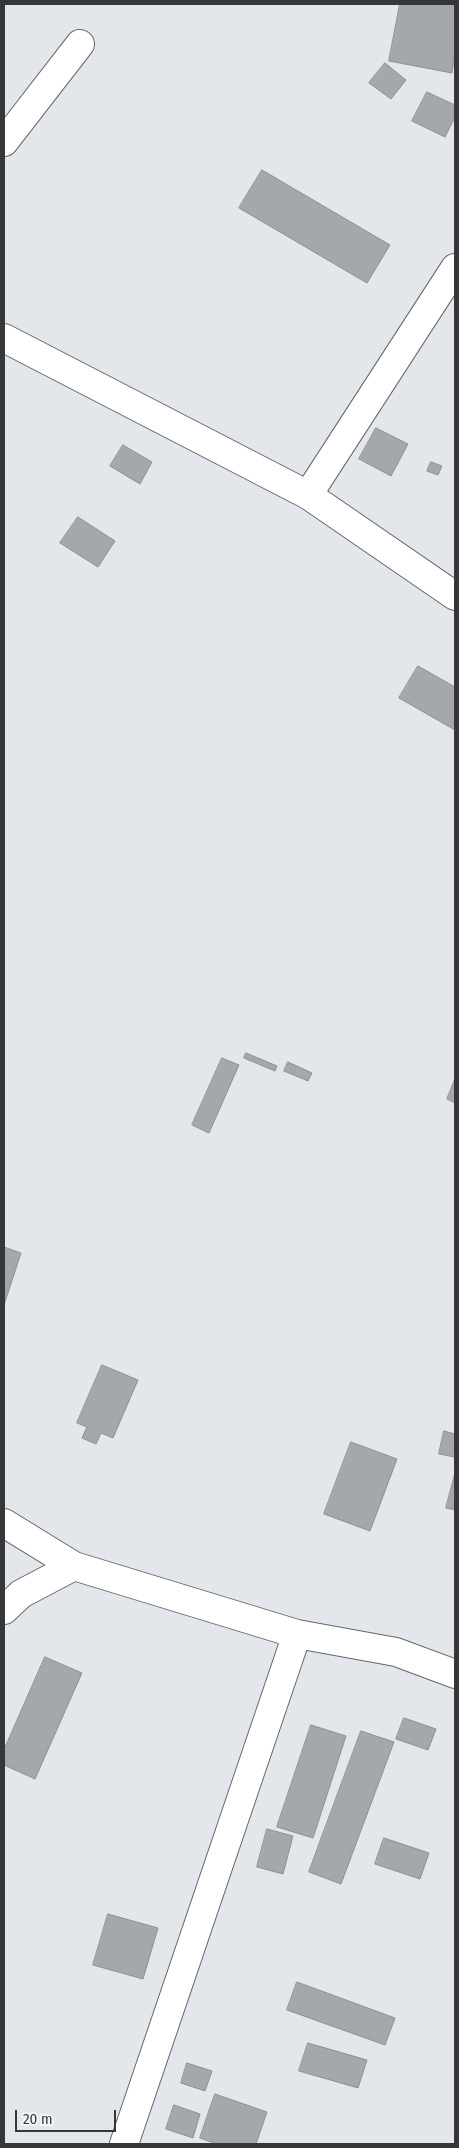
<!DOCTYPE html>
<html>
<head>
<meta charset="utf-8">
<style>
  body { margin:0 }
  #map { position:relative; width:459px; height:2148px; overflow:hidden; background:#e3e7ec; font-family:"Fira Sans Condensed",sans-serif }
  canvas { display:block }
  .frame { position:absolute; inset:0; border:5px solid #363739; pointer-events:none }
  .scale { position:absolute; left:15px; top:2110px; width:101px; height:22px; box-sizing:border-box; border:2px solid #363739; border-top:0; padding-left:6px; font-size:15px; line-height:18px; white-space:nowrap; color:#363739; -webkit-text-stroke:4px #f1f4f9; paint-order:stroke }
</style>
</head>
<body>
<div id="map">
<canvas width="459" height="2148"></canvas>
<div class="frame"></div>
<div class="scale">20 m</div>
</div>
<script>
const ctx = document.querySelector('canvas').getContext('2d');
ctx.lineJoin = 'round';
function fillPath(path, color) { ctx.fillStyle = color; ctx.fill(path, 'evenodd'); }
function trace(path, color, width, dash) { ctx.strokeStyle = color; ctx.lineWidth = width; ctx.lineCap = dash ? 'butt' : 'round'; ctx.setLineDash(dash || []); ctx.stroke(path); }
const building = new Path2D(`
  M400,4H455V53L452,73L389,61Z
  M385,63L406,80L391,99L369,83Z
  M427,92L455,105V117L445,137L412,121Z
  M262,170L390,245L367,283L239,208Z
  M376,428L408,444L391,476L359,459Z
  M123,445L152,462L140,484L110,466Z
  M431,462L442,466L438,475L427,471Z
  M78,517L115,541L98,567L60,543Z
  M418,666L455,687V730L399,698Z
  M246,1053L277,1066L275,1071L244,1058Z
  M222,1058L239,1065L209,1133L192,1125Z
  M288,1062L312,1073L308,1081L284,1071Z
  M455,1079V1103L447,1099Z
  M4,1247L21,1253L4,1305Z
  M102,1365L138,1380L113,1438L101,1433L96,1444L82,1438L87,1427L77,1423Z
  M444,1431L455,1434V1457L439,1454Z
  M351,1442L397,1459L370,1531L324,1514Z
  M455,1473V1510L446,1508Z
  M45,1657L82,1673L35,1779L4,1765V1750Z
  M404,1718L436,1729L428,1750L396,1739Z
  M311,1725L346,1736L313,1838L277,1827Z
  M361,1731L394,1742L341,1884L309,1872Z
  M267,1829L293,1836L283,1874L257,1867Z
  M384,1838L429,1853L420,1879L375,1864Z
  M108,1914L158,1928L143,1979L93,1965Z
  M297,1982L395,2018L385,2045L287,2010Z
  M308,2043L367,2060L358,2088L299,2071Z
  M187,2063L212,2071L205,2091L181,2083Z
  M215,2094L267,2112L256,2144H217L200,2138Z
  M174,2105L200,2114L193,2138L166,2129Z`);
fillPath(building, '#a4a7ac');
trace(building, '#8c9094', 1);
const street = new Path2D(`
  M4,142L80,44
  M4,338L308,495L455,596
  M308,495L455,268
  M4,1523L74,1566
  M4,1610L21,1594L74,1566L297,1634L396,1652L455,1674
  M124,2144L297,1634`);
trace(street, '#63666a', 30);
trace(street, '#fff', 28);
</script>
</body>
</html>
